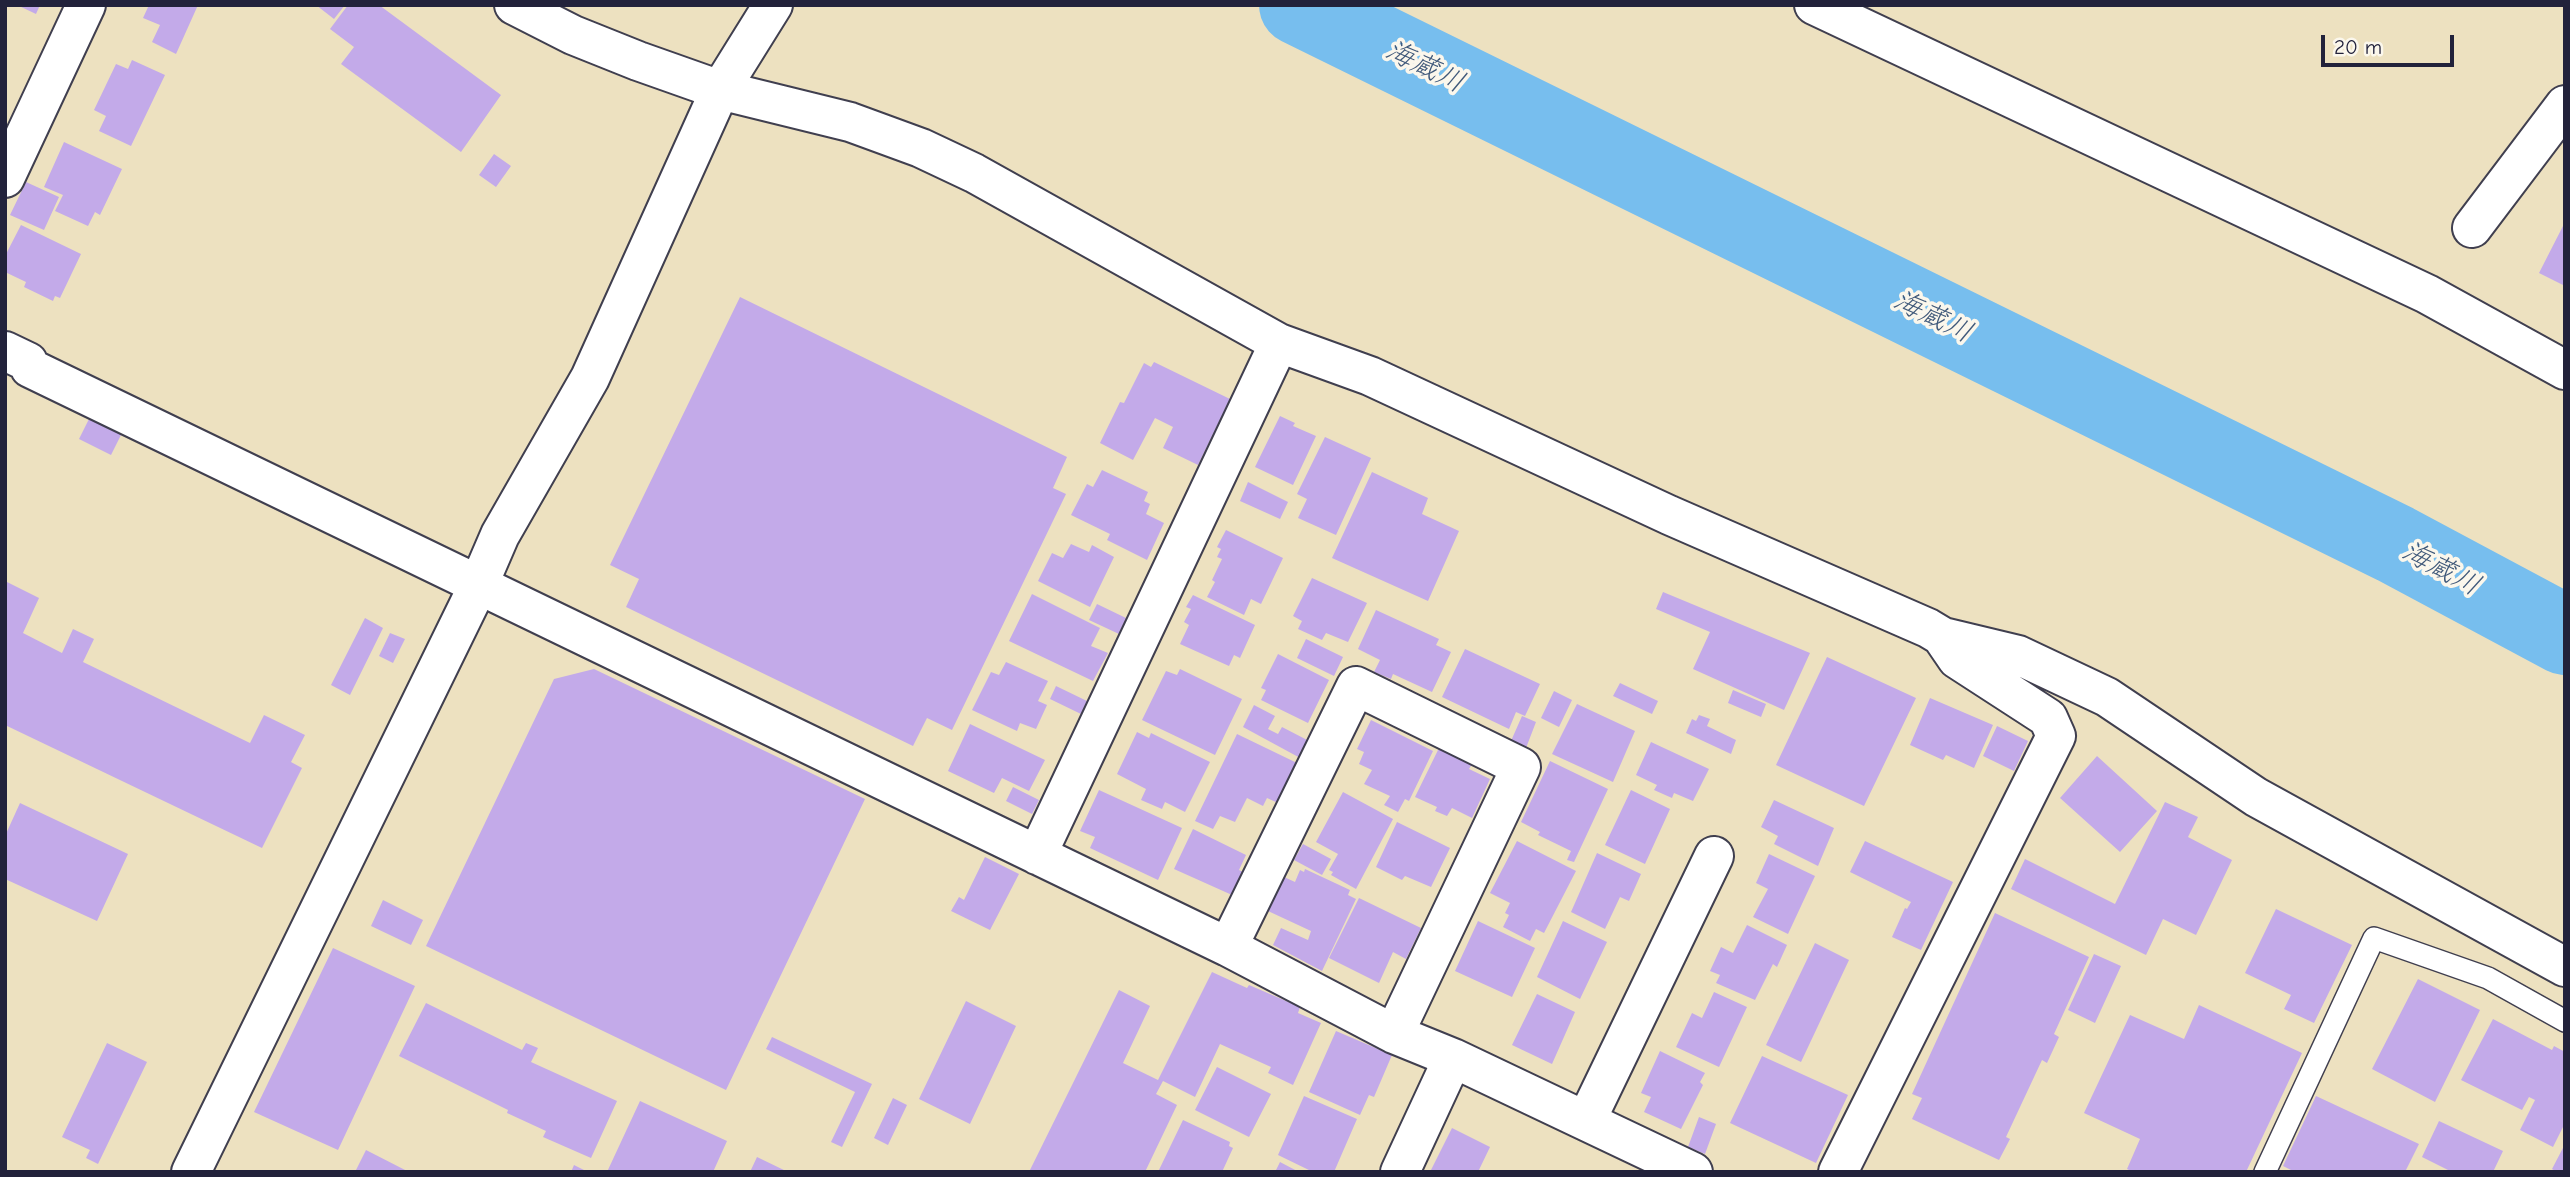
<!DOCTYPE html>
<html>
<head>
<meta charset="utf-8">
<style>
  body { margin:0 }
  #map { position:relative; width:2570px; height:1177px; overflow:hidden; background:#ede1c0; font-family:"Comic Neue",sans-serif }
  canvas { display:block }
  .frame { position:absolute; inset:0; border:7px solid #22223b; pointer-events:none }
  .scale { position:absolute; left:2321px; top:35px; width:133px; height:32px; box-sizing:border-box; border:4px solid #22223b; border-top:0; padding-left:9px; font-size:21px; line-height:24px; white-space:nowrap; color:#22223b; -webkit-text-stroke:5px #fbf7ec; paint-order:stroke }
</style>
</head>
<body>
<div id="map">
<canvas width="2570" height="1177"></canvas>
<div class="frame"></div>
<div class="scale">20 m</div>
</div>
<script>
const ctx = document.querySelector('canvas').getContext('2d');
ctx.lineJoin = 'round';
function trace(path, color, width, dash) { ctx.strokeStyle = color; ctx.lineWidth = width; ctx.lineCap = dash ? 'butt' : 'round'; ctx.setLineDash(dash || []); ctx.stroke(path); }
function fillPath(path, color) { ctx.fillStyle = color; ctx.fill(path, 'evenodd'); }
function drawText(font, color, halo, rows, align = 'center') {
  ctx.font = font + ' "Comic Neue","Klee One",sans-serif'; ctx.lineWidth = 7; ctx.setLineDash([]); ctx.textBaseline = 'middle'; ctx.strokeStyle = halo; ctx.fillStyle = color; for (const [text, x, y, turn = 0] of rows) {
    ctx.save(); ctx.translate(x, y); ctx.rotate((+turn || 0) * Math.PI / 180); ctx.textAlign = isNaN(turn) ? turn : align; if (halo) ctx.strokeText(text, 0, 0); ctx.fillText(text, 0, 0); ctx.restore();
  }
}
trace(new Path2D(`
  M1299,5L2395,544L2565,635`), '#77beee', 80);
fillPath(new Path2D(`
  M17,5H40L36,14Z
  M149,5H198L176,54L152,42L160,25L143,18Z
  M316,5H345L334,19Z
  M348,5H379L501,95L461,152L341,64L354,47L330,29Z
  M132,60L165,75L131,146L99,131L106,116L94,110L116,64L128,69Z
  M64,142L122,169L100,215L95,212L88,226L55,211L63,195L44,187Z
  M494,154L511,166L496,187L479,175Z
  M26,182L59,197L44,230L10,215Z
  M21,225L81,254L60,298L55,296L53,301L24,287L26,282L5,272V256Z
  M2563,226L2565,227V286L2539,273Z
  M740,297L1067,457L1053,488L1066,494L952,730L927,718L913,746L626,607L639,579L610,565Z
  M1154,362L1230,399L1198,465L1163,448L1173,427L1155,418L1133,460L1100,443L1120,402L1124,403L1144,363L1151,367Z
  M91,415L123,431L111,455L79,439Z
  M1280,416L1295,423L1293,426L1316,436L1293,485L1255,467Z
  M1325,437L1371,458L1336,535L1298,518L1307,499L1297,494Z
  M1102,470L1148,492L1144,501L1150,504L1146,514L1164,523L1147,560L1107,540L1110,534L1071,515L1087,484L1093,487Z
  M1372,472L1428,498L1422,514L1459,531L1428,601L1332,558Z
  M1248,482L1288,502L1280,519L1240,501Z
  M1226,530L1283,558L1261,604L1251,599L1244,615L1207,597L1215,582L1212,580L1222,559L1217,557L1221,549L1217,547Z
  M1071,544L1089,552L1092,545L1114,557L1090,607L1038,581L1052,553L1063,558Z
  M1312,578L1367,603L1348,642L1326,633L1322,640L1298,629L1302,621L1293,616Z
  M5,581L39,598L23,633L62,653L73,629L94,639L83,662L250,743L264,715L305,735L291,762L302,768L262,848L5,725Z
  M1663,592L1810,653L1784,710L1693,669L1710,632L1656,609Z
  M1032,594L1100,628L1091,646L1108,653L1093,681L1009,641Z
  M1193,595L1255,625L1240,658L1234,655L1229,666L1180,644L1189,625L1184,622L1191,609L1186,607Z
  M1097,604L1126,618L1119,634L1089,620Z
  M1376,610L1439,639L1436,645L1451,652L1432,692L1393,674L1391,679L1374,672L1380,660L1358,649Z
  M365,618L383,628L350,695L331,685Z
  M390,633L405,639L393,663L379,656Z
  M1306,639L1343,657L1334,676L1297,658Z
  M1465,649L1540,684L1525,716L1516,712L1509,729L1442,697Z
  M1278,654L1329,680L1308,723L1261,700L1266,690L1261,688Z
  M1827,657L1916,698L1864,806L1776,765Z
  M1006,662L1048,681L1038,701L1047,705L1036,729L1020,723L1017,731L972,710L991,672L999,675Z
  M594,669L865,799L726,1090L426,946L554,679Z
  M1180,669L1242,699L1215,755L1142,720L1166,671L1177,675Z
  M1620,683L1658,701L1652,714L1613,696Z
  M1056,686L1087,701L1081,714L1050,699Z
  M1733,690L1766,704L1761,717L1728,703Z
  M1554,691L1572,700L1559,727L1541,718Z
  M1930,698L1993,725L1974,768L1946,755L1943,760L1910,745Z
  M1577,704L1635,731L1613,782L1552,754Z
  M1254,705L1275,716L1268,729L1278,734L1282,727L1311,742L1302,759L1243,727Z
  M1699,715L1710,719L1707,726L1736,740L1731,754L1686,733L1692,719L1696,721Z
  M1522,716L1536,722L1526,748L1511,741Z
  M1371,720L1433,751L1409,801L1405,799L1398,812L1384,805L1390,796L1364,784L1372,770L1359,764L1364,752L1357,749Z
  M970,724L1045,760L1029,791L1002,778L994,793L948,771Z
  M1997,726L2028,741L2014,771L1983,756Z
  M1137,732L1149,738L1151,733L1210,762L1185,812L1165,802L1162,809L1141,800L1146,789L1117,774Z
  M1237,734L1297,763L1278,803L1267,798L1263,806L1247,798L1235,822L1220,816L1213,829L1195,821Z
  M1651,742L1709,769L1693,801L1674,793L1672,798L1654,790L1657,785L1636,775Z
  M1439,748L1472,764L1469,769L1490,779L1472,818L1452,808L1447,816L1435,811L1437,807L1415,797Z
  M2097,756L2157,811L2120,852L2060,798Z
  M1550,761L1608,789L1574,862L1567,860L1571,851L1538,835L1540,832L1521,822Z
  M1013,787L1039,800L1032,814L1006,801Z
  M1099,790L1182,828L1158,880L1090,848L1095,837L1080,831Z
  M1631,790L1670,809L1645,864L1605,845Z
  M1343,792L1393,819L1356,889L1331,875L1333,872L1329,870L1338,854L1316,842Z
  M1774,800L1834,828L1818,866L1774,844L1778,836L1761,827Z
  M2165,802L2198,817L2188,837L2232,860L2196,935L2163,919L2146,955L2011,889L2025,859L2115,904Z
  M20,803L128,854L97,921L5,879V836Z
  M1397,822L1450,848L1431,887L1405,876L1402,880L1376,867Z
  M1193,829L1246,855L1239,870L1243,872L1232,895L1174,869Z
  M1517,841L1576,871L1544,933L1536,929L1530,941L1503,927L1509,915L1505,913L1510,903L1490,893Z
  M1865,841L1953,882L1921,950L1892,937L1905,908L1907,909L1911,902L1850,872Z
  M1303,844L1331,859L1322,875L1294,860Z
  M1597,853L1641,874L1629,901L1620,897L1605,929L1571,912Z
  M1769,854L1815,876L1788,934L1753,917L1768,889L1756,883Z
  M985,857L1019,874L990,930L951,911L959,897L964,900Z
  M1305,869L1350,890L1348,895L1356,899L1322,971L1273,945L1281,928L1308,940L1311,931L1268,911L1284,877L1295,882L1300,870L1304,872Z
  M1359,898L1421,928L1406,959L1393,952L1379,983L1329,958Z
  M383,900L423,920L411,945L371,926Z
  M2276,909L2352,945L2314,1023L2284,1009L2291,995L2245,973Z
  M1995,913L2089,957L2054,1034L2059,1037L2047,1063L2042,1060L2006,1137L2010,1139L1999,1160L1912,1119L1922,1098L1912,1094Z
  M1478,921L1535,948L1512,997L1455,971Z
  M1563,921L1607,942L1580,999L1537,977Z
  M1747,925L1787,945L1777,967L1773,964L1755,1000L1716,983L1720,975L1710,971L1721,947L1733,953Z
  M1815,943L1849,960L1801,1062L1766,1045Z
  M333,948L415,986L338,1150L254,1112Z
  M2094,954L2121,966L2095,1023L2068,1010Z
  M1212,972L1247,988L1249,985L1300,1007L1298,1013L1321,1023L1293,1085L1268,1073L1271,1067L1220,1044L1195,1097L1163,1081L1156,1094L1177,1105L1145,1172H1029L1119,990L1150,1006L1123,1063L1158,1080Z
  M2418,979L2480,1010L2435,1102L2372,1069Z
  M1714,992L1747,1007L1719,1067L1676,1047L1692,1013L1702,1018Z
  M1537,994L1575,1012L1552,1064L1512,1045Z
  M966,1001L1016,1026L970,1124L919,1099Z
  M426,1003L522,1050L526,1043L538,1048L531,1062L617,1101L591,1158L543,1137L546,1131L507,1113L508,1110L399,1056Z
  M2199,1005L2302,1053L2246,1172H2133L2127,1169L2140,1139L2084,1113L2130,1015L2184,1039Z
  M2493,1019L2552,1050L2554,1046L2565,1052V1123L2553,1147L2520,1130L2535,1100L2529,1097L2522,1110L2461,1080Z
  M1336,1031L1392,1055L1374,1097L1369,1095L1360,1115L1309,1092Z
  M772,1037L872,1084L842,1147L831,1142L855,1092L766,1049Z
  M107,1043L147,1062L98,1164L86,1158L90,1150L62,1137Z
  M1660,1051L1705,1073L1700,1082L1703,1085L1681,1129L1644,1112L1651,1097L1641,1093Z
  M1762,1056L1848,1095L1816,1163L1730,1123Z
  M1217,1067L1271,1094L1249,1137L1195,1110Z
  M1304,1096L1357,1119L1334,1172H1313L1278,1155Z
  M2316,1096L2419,1144L2405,1172H2295L2283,1166Z
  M893,1098L907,1105L888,1145L874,1138Z
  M640,1101L727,1141L713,1172H607Z
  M1699,1117L1716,1124L1705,1154L1688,1147Z
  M1183,1120L1230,1142L1229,1146L1233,1148L1222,1172H1158Z
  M2439,1121L2503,1151L2493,1172H2452L2422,1157Z
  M1452,1128L1490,1147L1478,1172H1430Z
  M2565,1144V1172H2557L2552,1169Z
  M366,1150L409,1172H355Z
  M757,1157L788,1172H750Z
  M1280,1162L1299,1172H1275Z
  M574,1165L588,1172H571Z`), '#c3aae9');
const service = new Path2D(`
  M2265,1172L2374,938L2488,978L2565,1021`);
const minor = new Path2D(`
  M514,5L573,35L638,61L720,90L850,122L921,148L974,173L1279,343L1370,376L1669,515L1928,628L1943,637L2018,655L2107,697L2256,797L2565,967
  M1814,5L2427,294L2565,370
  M5,178L86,5
  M2472,228L2565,105
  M5,351L28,362L30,368L1228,947L1394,1034L1453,1058L1693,1172
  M1037,855L1279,343
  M1228,947L1356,686L1521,767L1394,1034
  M1586,1121L1714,856
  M1400,1172L1453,1058
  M1838,1172L2056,736L2048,718L1957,659L1944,640`);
const tertiary = new Path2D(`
  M191,1172L478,586L500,535L590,378L720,90L773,5`);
trace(service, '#403f4f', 24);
trace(minor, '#403f4f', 42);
trace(tertiary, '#403f4f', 42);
trace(service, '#fff', 21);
trace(minor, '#fff', 38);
trace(tertiary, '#fff', 38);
drawText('italic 28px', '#40597a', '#fbf7ec', [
  ["海蔵川",1425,67,26],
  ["海蔵川",1933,317,26],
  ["海蔵川",2441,569,28]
]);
</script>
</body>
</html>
